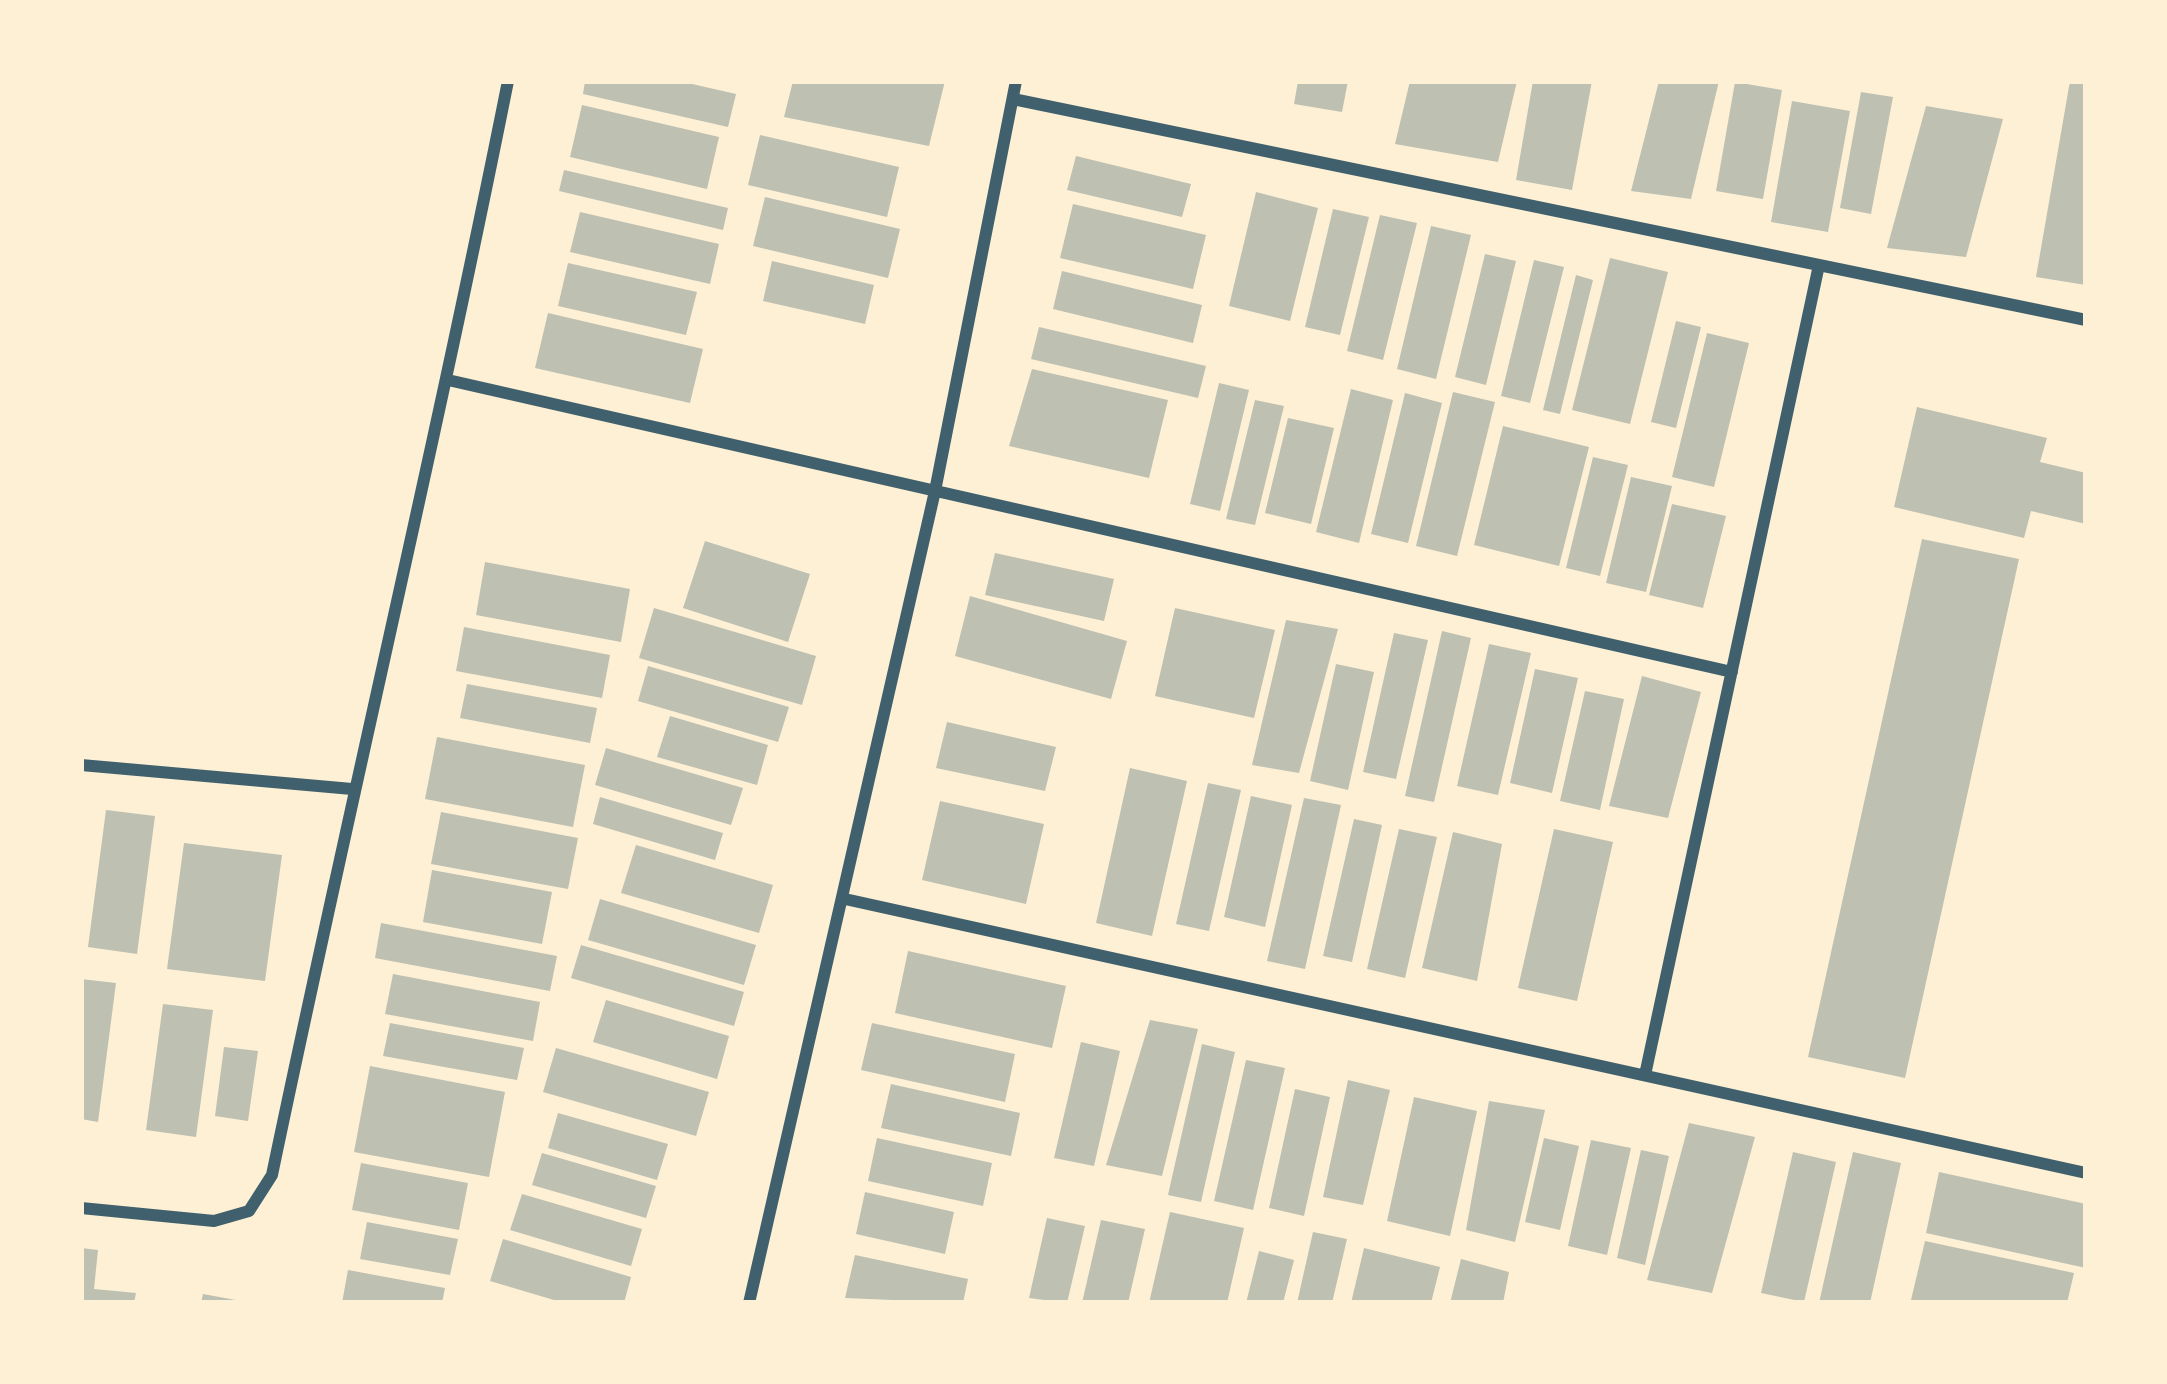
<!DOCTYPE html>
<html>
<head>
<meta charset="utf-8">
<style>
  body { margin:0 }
  #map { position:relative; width:2167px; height:1384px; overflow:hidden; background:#fdf0d5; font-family:"Golos Text",sans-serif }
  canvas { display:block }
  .frame { position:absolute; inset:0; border:84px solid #fdf0d5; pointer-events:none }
</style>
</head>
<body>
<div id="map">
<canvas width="2167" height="1384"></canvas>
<div class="frame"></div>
</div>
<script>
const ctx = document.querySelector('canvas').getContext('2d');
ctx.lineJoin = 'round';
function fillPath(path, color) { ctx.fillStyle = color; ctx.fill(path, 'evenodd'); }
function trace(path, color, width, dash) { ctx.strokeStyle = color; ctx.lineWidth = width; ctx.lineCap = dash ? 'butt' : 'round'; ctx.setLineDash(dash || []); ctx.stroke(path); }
fillPath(new Path2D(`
  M585,81H679L736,94L728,127L583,94Z
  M793,81H945L929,146L784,117Z
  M1298,81H1348L1342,112L1294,104Z
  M1410,81H1517L1498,162L1395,144Z
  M1533,81H1592L1572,190L1516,180Z
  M1659,81H1719L1691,199L1631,191Z
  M2070,81H2086V285L2036,277Z
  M1735,82L1782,90L1763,199L1716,191Z
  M1861,92L1893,97L1871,214L1840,208Z
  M1792,101L1850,111L1828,232L1771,222Z
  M582,105L719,137L707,189L570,157Z
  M1926,106L2003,119L1966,257L1887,248Z
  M760,135L899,167L887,217L748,185Z
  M1076,156L1191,184L1182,217L1067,190Z
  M564,170L728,208L723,230L559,191Z
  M1256,192L1318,208L1290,321L1229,306Z
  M765,197L900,229L888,278L753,246Z
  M1073,204L1206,235L1193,289L1060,258Z
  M1333,209L1369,217L1340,335L1305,327Z
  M580,212L719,244L710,284L570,252Z
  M1380,215L1417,223L1383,360L1347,351Z
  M1431,226L1471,235L1436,379L1397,369Z
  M1485,254L1516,261L1486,385L1455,377Z
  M1610,258L1668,272L1630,424L1572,410Z
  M1534,260L1564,267L1530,403L1501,396Z
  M772,261L874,285L865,324L763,301Z
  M568,263L697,292L686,335L558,306Z
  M1062,271L1202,305L1193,343L1053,309Z
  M1576,275L1593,280L1560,414L1543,410Z
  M548,313L703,349L690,403L535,368Z
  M1676,321L1701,327L1676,428L1651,422Z
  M1039,327L1206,366L1198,398L1031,359Z
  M1707,333L1749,343L1714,487L1672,477Z
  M1032,369L1168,400L1149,478L1009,446Z
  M1219,383L1249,390L1220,511L1190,504Z
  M1351,389L1393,400L1359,543L1316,532Z
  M1453,392L1495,402L1457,556L1416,546Z
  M1405,393L1442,403L1408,543L1371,534Z
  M1255,400L1284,406L1255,525L1226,519Z
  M1917,407L2047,438L2040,462L2086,473V524L2031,511L2024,538L1894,507Z
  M1288,418L1334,428L1311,524L1265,513Z
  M1503,426L1589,447L1559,566L1474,545Z
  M1593,457L1628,465L1600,576L1566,568Z
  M1631,477L1672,486L1646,592L1606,583Z
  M1672,504L1726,516L1703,608L1649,595Z
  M1922,539L2019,559L1905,1078L1808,1057Z
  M705,541L810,574L788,642L683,608Z
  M995,553L1114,579L1104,621L985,595Z
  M485,562L630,589L621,642L476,615Z
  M970,596L1127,641L1111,699L955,656Z
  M654,608L816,656L802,705L639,658Z
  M1175,608L1275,630L1254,718L1155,696Z
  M1286,620L1338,629L1299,773L1252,765Z
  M464,627L610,655L602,698L456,671Z
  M1442,631L1471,638L1434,802L1405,796Z
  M1394,633L1428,640L1396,779L1363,772Z
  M1489,644L1531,653L1498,795L1457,786Z
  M1336,664L1374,672L1348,790L1310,781Z
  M648,666L789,707L778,742L638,701Z
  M1535,669L1578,678L1552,793L1510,783Z
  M1642,676L1701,692L1668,818L1609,806Z
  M467,684L597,708L590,743L460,718Z
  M1585,691L1624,699L1600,810L1560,801Z
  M670,716L768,745L757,785L657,757Z
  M947,722L1056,747L1045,791L936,768Z
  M437,737L585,765L573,827L425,799Z
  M606,748L743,788L731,825L595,785Z
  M1130,768L1187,781L1152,936L1096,923Z
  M1208,783L1241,790L1209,931L1176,924Z
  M1251,796L1292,805L1265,927L1224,917Z
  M600,797L723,833L715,860L593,824Z
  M1304,798L1341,805L1305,969L1267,961Z
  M940,801L1044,824L1026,904L922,880Z
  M106,810L155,816L137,954L88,947Z
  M441,812L578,838L568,889L431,864Z
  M1354,819L1382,825L1352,962L1323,956Z
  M1399,829L1437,837L1405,978L1367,969Z
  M1554,829L1613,842L1577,1001L1518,988Z
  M1453,832L1502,844L1477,981L1422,968Z
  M184,843L282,855L265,981L167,969Z
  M636,845L773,885L759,933L621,893Z
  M432,870L552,892L542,944L423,922Z
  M600,899L756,945L744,985L588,940Z
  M381,923L557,956L550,991L375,958Z
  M581,945L744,992L734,1026L571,978Z
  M908,951L1066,986L1052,1048L895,1013Z
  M393,974L540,1002L533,1041L385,1014Z
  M81,979L116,983L98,1122L81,1119Z
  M606,1000L729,1036L717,1079L593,1042Z
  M163,1004L213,1010L196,1137L146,1130Z
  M1150,1020L1198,1029L1162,1176L1106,1165Z
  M390,1023L524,1048L517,1080L383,1056Z
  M872,1023L1015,1054L1005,1102L861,1070Z
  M1081,1042L1120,1051L1094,1166L1054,1158Z
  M1202,1044L1235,1052L1201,1202L1168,1195Z
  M224,1047L258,1051L248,1121L215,1116Z
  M556,1048L709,1092L696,1136L543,1092Z
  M1246,1060L1285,1068L1253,1210L1214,1201Z
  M370,1066L505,1092L489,1177L354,1152Z
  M1348,1080L1390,1090L1363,1205L1323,1197Z
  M891,1084L1020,1113L1011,1156L881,1128Z
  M1295,1089L1330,1097L1304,1216L1269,1208Z
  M1414,1097L1477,1111L1450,1236L1387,1221Z
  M1489,1101L1545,1110L1515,1242L1466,1230Z
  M558,1113L668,1144L657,1180L548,1148Z
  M1689,1123L1755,1137L1712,1293L1647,1280Z
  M877,1138L992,1163L983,1206L868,1181Z
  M1544,1138L1579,1146L1560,1230L1525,1222Z
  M1591,1140L1631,1148L1607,1255L1568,1246Z
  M1641,1150L1669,1156L1645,1265L1617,1258Z
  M1793,1152L1836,1162L1804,1302L1761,1293Z
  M1853,1152L1901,1163L1870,1303H1819Z
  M542,1153L656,1186L646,1218L532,1185Z
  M361,1163L468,1183L459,1230L352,1210Z
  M1939,1172L2086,1204V1268L1926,1233Z
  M865,1192L954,1212L945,1254L856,1234Z
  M522,1194L642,1229L631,1266L510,1230Z
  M1170,1212L1244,1228L1227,1303H1149Z
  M1047,1218L1085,1226L1067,1303L1029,1298Z
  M1101,1220L1145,1229L1128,1303H1082Z
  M367,1222L458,1239L450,1275L360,1259Z
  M1313,1232L1347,1239L1332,1303H1297Z
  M503,1239L631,1277L624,1303H564L490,1281Z
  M1925,1241L2074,1273L2067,1303L1911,1300Z
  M81,1248L98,1250L94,1289L136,1293L134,1303H81Z
  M1364,1248L1440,1267L1431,1303H1351Z
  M1259,1251L1294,1260L1283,1303H1246Z
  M855,1255L968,1279L963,1303L845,1298Z
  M1461,1259L1509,1272L1503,1303H1450Z
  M348,1270L445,1288L442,1303H342Z
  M203,1294L241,1301V1303H201Z`), '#bec0b2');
trace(new Path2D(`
  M1013,99L2086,320
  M448,380L1732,672
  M81,765L352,789
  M845,899L2086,1173
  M1645,1075L1819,265
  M81,1208L214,1221L249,1211L272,1175C348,810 435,447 508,81
  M749,1303L935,491L1016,81`), '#3f606c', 12);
</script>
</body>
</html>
